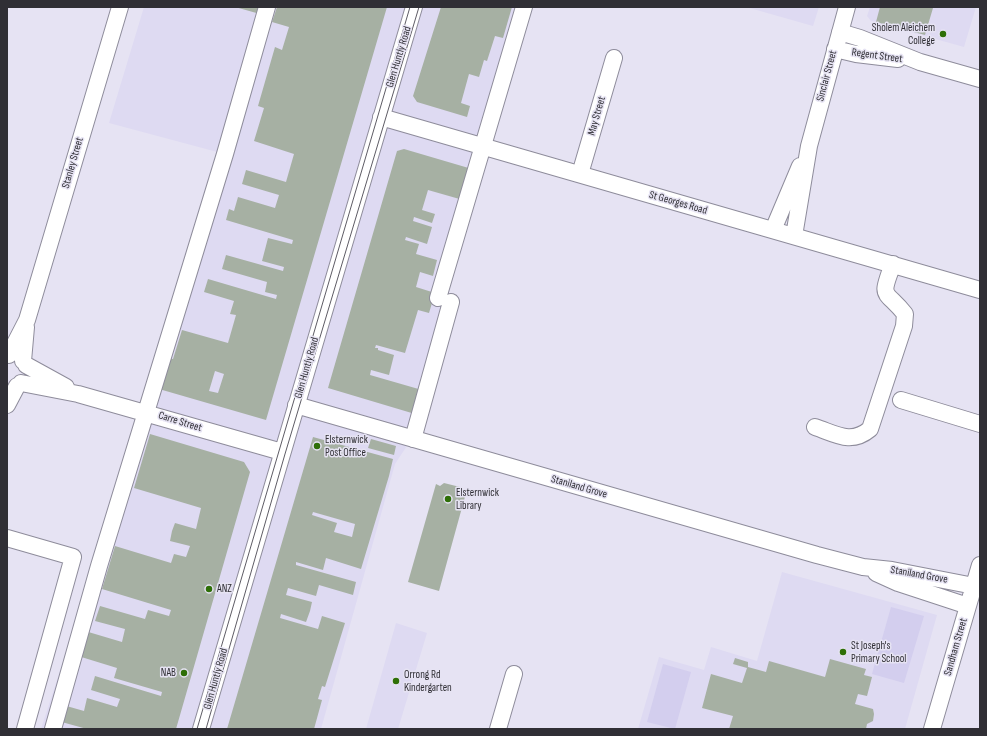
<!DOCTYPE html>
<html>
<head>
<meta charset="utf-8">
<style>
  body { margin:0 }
  #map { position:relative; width:987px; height:736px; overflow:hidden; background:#e6e3f3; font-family:"Sofia Sans Condensed",sans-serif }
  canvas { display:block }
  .frame { position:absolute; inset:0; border:8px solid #302f35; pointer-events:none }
</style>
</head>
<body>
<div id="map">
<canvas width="987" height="736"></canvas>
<div class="frame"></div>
</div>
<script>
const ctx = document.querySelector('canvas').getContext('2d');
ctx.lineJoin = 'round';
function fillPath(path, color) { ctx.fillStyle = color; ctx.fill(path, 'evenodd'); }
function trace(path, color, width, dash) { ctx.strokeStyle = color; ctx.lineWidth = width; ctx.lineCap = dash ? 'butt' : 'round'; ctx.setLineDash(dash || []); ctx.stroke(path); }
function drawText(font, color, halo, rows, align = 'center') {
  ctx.font = font + ' "Sofia Sans Condensed",sans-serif'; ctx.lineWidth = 3; ctx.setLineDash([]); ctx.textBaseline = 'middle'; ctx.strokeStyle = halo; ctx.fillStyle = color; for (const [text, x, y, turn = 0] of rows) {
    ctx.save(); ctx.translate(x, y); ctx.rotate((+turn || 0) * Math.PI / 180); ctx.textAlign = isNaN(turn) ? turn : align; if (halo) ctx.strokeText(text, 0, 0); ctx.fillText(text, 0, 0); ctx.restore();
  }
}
fillPath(new Path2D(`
  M144,7H529L443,295L426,417L395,464L321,729H41L153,384L221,153L109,123Z
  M746,7H819L813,26Z
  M870,7H976L964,47L871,21L867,16Z
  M782,572L937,615L905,729H638L659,657L704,670L711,647L757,661Z
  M396,623L427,633L398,729H366Z`), '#dedaf2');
fillPath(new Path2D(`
  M891,607L924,616L904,683L872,674Z
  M663,664L691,672L675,729L647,722Z`), '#d3ceee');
fillPath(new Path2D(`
  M235,7H263L260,14Z
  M277,7H387L266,420L159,389L168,358L173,359L182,330L228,343L236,315L230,314L234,301L204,292L208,279L276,299L277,295L265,292L267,282L222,269L226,255L283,271L284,267L262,261L268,238L292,244L293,240L226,220L229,209L234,211L238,197L275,208L279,195L242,184L246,170L286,182L294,154L254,141L264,108L258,106L275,47L282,50L289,27L272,22ZM215,371L224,374L218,393L209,391Z
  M441,7H512L503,38L495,36L487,61L484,60L479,77L469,74L461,103L470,106L467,117L417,102L413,96Z
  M880,7L933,8L925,35L876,22Z
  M404,149L472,169L463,200L428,190L422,210L435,214L432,223L414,217L413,221L432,227L427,244L406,237L405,240L419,244L416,254L437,260L433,276L420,272L416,287L435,293L429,313L418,310L405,353L376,345L375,348H378V350L394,355L389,375L371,370L370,375L422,390L415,414L328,388L397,151Z
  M150,434L244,462L250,472L176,729H87L58,721L63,705L84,711L87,698L117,707L120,699L91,690L95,676L161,696L162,692L114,678L117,668L78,656L85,631L122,642L125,629L95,621L100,606L145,619L148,610L169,616L171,610L102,589L115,546L171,563L174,554L186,557L190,546L170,541L172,531L175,523L196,529L201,508L134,488Z
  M313,437L393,459L389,476L361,569L326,558L323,570L296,562V565L356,582L353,595L319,585L316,596L288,588L286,595L312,602L310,611L306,622L281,614L280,618L318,629L322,616L345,623L325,687L322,686L318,699L322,700L314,729H227ZM313,512L355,524L352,537L334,532L337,523L312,515Z
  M371,439L396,446L394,455L368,448Z
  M444,483L460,487L462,492L466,493L439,591L408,582L436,484L440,486Z
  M735,658L748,662V667L766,672L769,661L825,677L830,659L866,669L864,675L872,677L867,696L858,694L855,704L873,709L874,714L873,721L867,724L866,729H729L733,716L702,708L711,674L742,683L747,668L733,664Z`), '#a6b0a3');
const minor = new Path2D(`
  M840,32L860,38L920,62L980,79
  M835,49L856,54L898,59
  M381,117L980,290
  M580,174L614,58
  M773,230L800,166
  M794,236L809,146L847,7
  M438,298L524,7
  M9,355L27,320L120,7
  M23,361L26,327
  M26,365L66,387
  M21,383L78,394L282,452
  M901,400L980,424
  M7,405L17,386
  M296,405L817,555L863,567L892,570L974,586
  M815,427C836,434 851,445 870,429L904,326L905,314C885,289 879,300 893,264
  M413,439L451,302
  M7,538L73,557L25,729
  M876,573L898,583L968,606
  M53,729L99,566L225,154L267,7
  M201,729L414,7
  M498,729L514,674
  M932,729L980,565`);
trace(minor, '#8e8c9b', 18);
trace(minor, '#fff', 16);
trace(new Path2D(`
  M197,729L410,7
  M206,729L285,454L419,7`), '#5e5c65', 1);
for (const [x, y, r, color] of [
  [943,34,4,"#2e6f07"],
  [317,446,4,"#2e6f07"],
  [448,499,4,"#2e6f07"],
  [209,589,4,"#2e6f07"],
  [843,652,4,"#2e6f07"],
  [184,673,4,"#2e6f07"],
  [396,681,4,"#2e6f07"]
]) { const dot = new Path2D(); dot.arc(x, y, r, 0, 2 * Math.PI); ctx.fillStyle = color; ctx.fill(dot); trace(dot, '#e6e3f3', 1.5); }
drawText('11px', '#302f35', '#e6e3f3', [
  ["Sholem Aleichem",935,28,"right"],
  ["College",935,41,"right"],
  ["Elsternwick",325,440],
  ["Post Office",325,453],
  ["Elsternwick",456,493],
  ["Library",456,506],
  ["ANZ",217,589],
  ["St Joseph's",851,646],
  ["Primary School",851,659],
  ["NAB",176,673,"right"],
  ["Orrong Rd",404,675],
  ["Kindergarten",404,688]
], 'left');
drawText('11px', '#302f35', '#e6e3f3', [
  ["Regent Street",877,56,8],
  ["Glen Huntly Road",399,57,-73],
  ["Sinclair Street",827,76,-75],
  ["May Street",597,116,-74],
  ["Stanley Street",73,163,-74],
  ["St Georges Road",678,203,16],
  ["Glen Huntly Road",307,368,-74],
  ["Carre Street",180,422,17],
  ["Staniland Grove",579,487,16],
  ["Staniland Grove",919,575,10],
  ["Sandham Street",956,647,-74],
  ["Glen Huntly Road",216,679,-74]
]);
</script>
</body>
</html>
